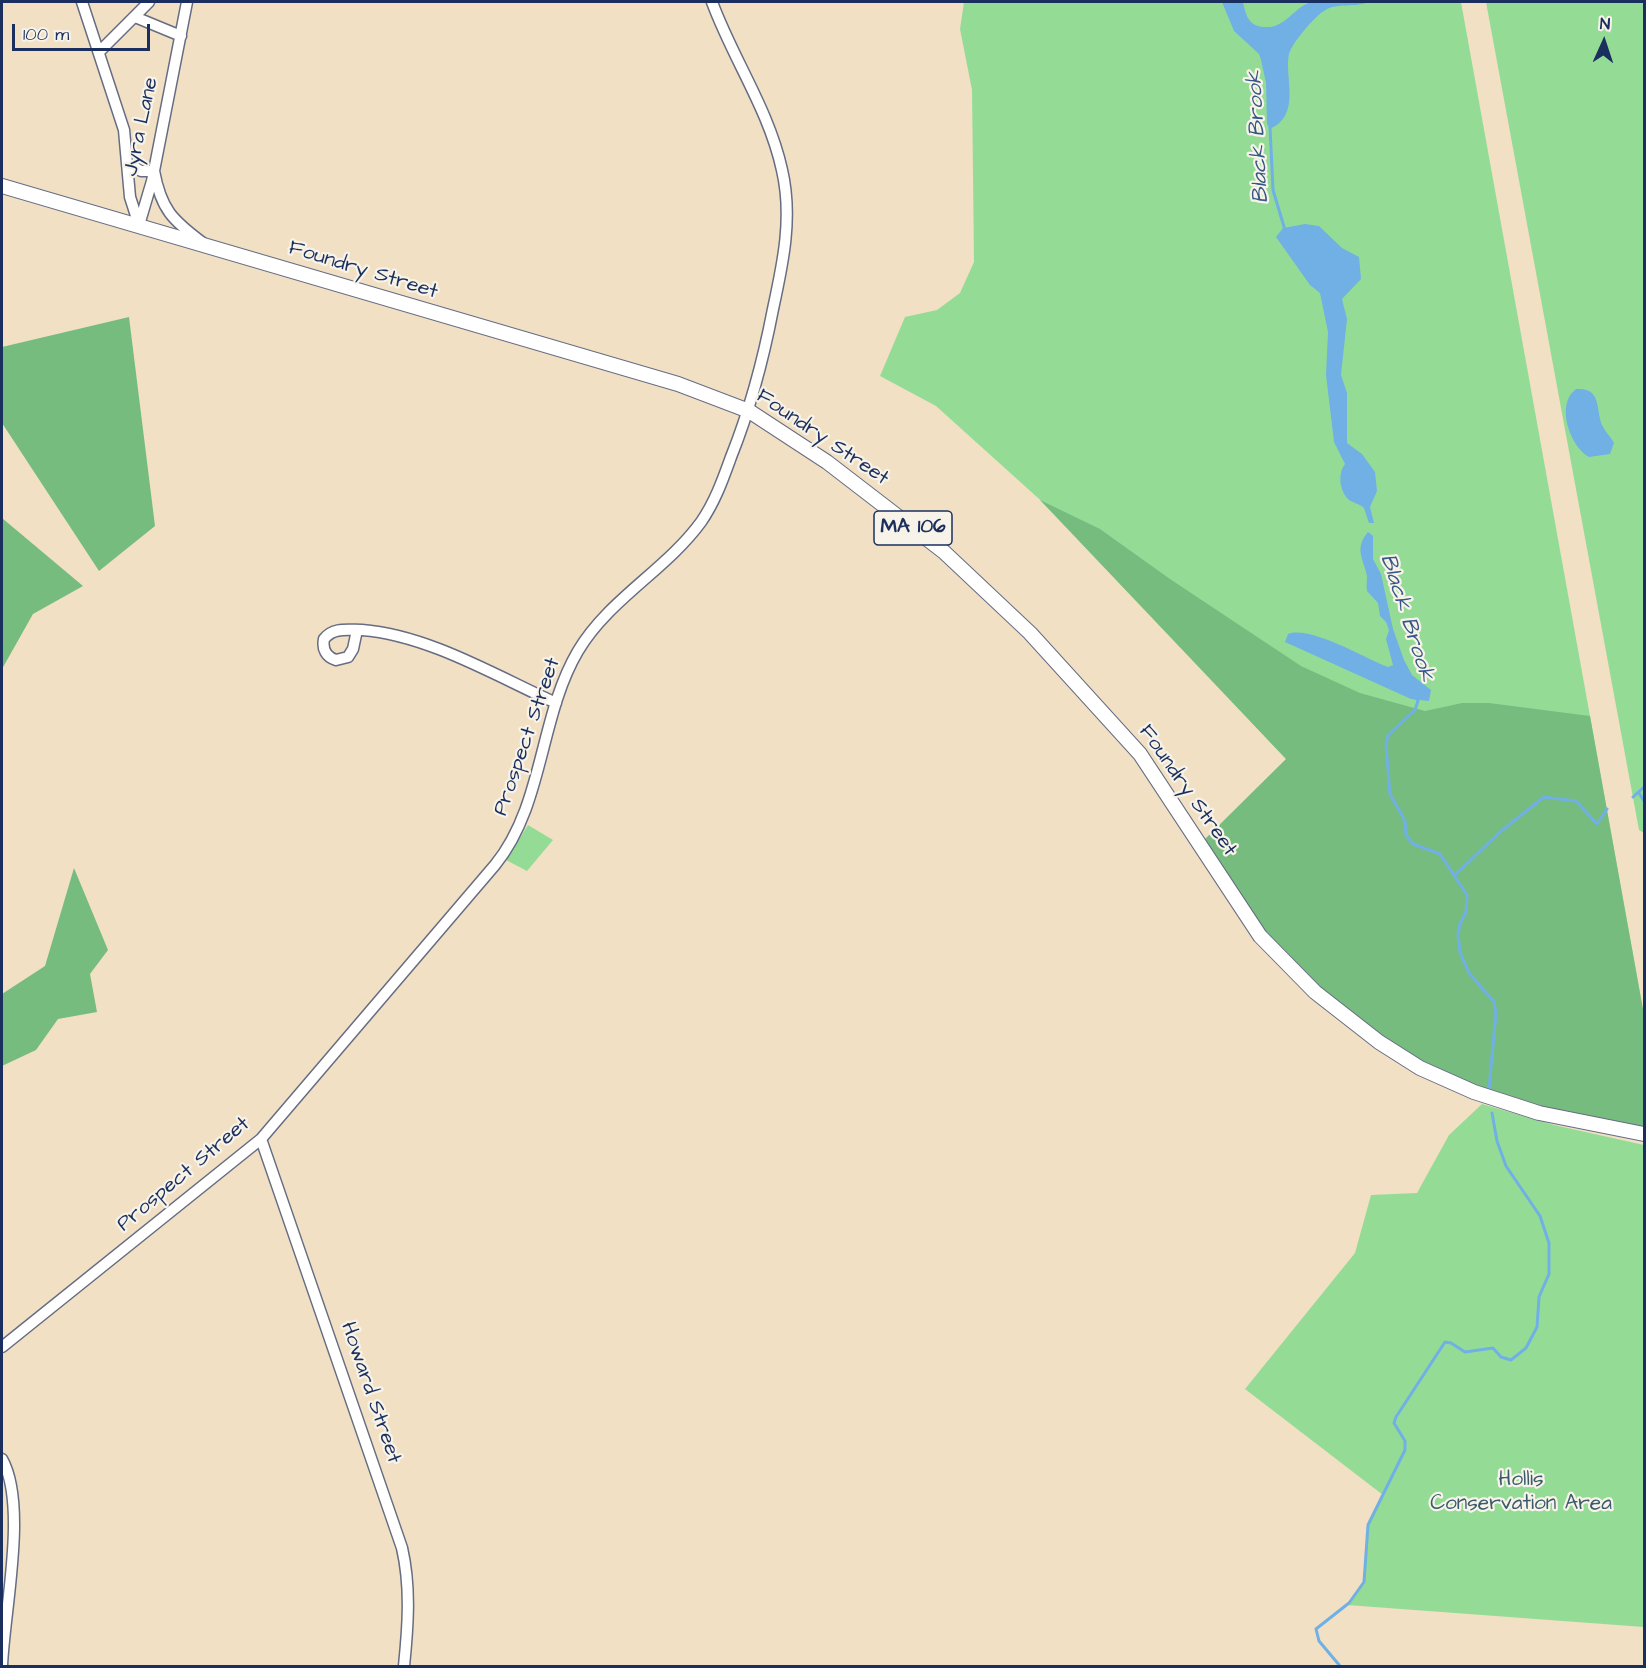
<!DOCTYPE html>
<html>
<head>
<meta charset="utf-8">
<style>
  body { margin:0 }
  #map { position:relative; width:1646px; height:1668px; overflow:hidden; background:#f1e0c4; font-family:"Architects Daughter",sans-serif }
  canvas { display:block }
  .frame { position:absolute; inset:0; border:3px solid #1b2f5e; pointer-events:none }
  .north { position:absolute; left:1574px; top:12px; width:60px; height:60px; -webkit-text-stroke:4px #f7f3e8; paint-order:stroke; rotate:3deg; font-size:16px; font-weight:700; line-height:24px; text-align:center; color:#1b2f5e }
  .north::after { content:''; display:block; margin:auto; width:21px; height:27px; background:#1b2f5e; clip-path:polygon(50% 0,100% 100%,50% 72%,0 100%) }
  .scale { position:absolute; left:12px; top:24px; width:138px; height:27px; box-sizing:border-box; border:3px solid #1b2f5e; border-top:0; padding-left:8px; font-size:18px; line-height:21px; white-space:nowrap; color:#1b2f5e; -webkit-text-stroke:4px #f7f3e8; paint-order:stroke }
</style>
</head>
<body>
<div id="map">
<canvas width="1646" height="1668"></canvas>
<div class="frame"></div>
<div class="north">N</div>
<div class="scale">100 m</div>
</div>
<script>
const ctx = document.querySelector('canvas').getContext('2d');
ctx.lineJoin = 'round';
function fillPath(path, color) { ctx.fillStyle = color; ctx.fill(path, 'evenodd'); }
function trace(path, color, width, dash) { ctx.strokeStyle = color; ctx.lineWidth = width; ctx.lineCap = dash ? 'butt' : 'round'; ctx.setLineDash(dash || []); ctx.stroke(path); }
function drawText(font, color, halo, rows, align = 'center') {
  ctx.font = font + ' "Architects Daughter",sans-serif'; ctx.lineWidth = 4.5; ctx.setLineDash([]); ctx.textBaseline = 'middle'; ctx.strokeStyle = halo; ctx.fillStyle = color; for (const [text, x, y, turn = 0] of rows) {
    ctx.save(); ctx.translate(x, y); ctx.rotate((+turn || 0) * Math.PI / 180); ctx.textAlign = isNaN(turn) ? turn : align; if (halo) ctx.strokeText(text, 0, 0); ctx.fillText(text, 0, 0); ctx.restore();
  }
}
fillPath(new Path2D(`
  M964,2H1461L1644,1015L1423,1062L1265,930L1286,759L1058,516L936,406L880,376L905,317L937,310L960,293L974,262L972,90L960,29Z
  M1486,2H1644V833L1639,830Z
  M528,825L553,840L527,871L506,860Z
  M1482,1104L1554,1125L1644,1145V1627L1347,1605L1364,1582L1368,1525L1383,1495L1245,1389L1355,1253L1371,1195L1417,1193L1449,1135Z`), '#94dc96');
fillPath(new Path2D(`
  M129,317L155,526L99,571L2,423V347Z
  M1040,500L1100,529L1170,579L1301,666L1360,693L1425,711L1462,703H1489L1590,716L1644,1015V1129C1590,1117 1533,1108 1481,1088C1394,1054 1310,992 1254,917C1236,892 1220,866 1203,841L1286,759Z
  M2,518L83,586L33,614L2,669Z
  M74,868L108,950L90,974L97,1012L58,1019L36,1050L2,1066V994L45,966Z`), '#77bc7f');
fillPath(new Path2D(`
  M1222,2H1243C1246,15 1248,26 1264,27C1286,29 1294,6 1312,2C1329,0 1352,1 1369,2C1355,8 1336,2 1324,11C1314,17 1292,43 1289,54C1284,77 1302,115 1270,129L1267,124L1266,83L1261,60L1259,54L1234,31Z
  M1305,224L1319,226L1342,248L1359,257L1361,279L1342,299L1347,319L1341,375L1347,393V443L1362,454L1375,472L1377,491L1370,507L1374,523H1369L1364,508C1359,503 1351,503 1347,498C1339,489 1338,472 1345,464L1334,442L1326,375L1328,332L1320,293L1310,285L1276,237L1283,228Z
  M1576,389C1603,387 1595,411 1603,427C1606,433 1611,437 1614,443L1610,454L1589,457C1570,447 1555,404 1576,389Z
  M1368,532L1373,536V559L1381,574L1393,629L1404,660L1412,675L1431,690L1429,701L1411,699L1285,642L1288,634C1310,625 1366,659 1388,667L1393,665L1386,639L1389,630L1386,622L1380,616L1378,603L1367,591C1366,586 1367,581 1367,576C1363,557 1354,549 1368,532Z`), '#70b0e4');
trace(new Path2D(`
  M1270,127L1273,190L1285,230
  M1416,698L1418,701L1415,710L1388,735L1386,745L1390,794L1405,821L1406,835L1413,844L1440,854L1467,895L1466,912L1460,924L1458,935L1460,952L1469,973L1494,1002L1496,1013L1489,1089
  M1639,793L1644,801
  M1633,797L1644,787
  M1455,875L1500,832L1544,797L1576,801L1597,824L1607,809
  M1340,1666L1319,1641L1316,1629L1349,1603L1364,1582L1368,1525L1405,1450V1441L1394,1423L1396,1417L1445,1342L1451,1343L1465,1352L1493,1348L1501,1357L1511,1360L1526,1348L1537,1327L1539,1297L1549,1274V1243L1540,1216L1506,1166L1497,1141L1492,1113`), '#70b0e4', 3);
const minor = new Path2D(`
  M82,2L124,130L130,197L139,225
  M135,17L181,36
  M99,52L149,2
  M129,164L141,171H154C161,209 172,220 203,243
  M139,225L152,181L187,2
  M357,630L353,649L348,657L336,660C326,657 322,649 324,639C333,627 348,630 362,630C428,635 496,676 556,703
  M261,1139L402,1548C411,1587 408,1627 404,1666
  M2,1347L261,1139L495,865C544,805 539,717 578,651C609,599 666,570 701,522C715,502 723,479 731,457C751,407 763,361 773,309C783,263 793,217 782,170C769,110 733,59 712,2
  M2,1459C28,1505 4,1612 2,1666`);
const major = new Path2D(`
  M2,186L678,384L749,411L827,462L944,552L1030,633L1140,754L1260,936L1315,992L1379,1042L1420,1068L1474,1092L1539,1113L1644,1134`);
trace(minor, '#666d82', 13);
trace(major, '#666d82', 16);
trace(minor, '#fff', 10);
trace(major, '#fff', 14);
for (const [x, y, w] of [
  [913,528,78]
]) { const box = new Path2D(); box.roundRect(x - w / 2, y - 17, w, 34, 4.5); ctx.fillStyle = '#f7f3e8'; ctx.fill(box); trace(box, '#1b2f5e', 1.5); }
drawText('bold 20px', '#1b2f5e', null, [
  ["MA 106",913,528]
]);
drawText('21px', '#1b2f5e', '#f7f3e8', [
  ["Jyra Lane",142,127,-78],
  ["Foundry Street",363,271,17],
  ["Foundry Street",822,438,34],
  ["Prospect Street",528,737,-71],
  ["Foundry Street",1187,791,55],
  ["Prospect Street",184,1175,-40],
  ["Howard Street",370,1393,71]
]);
drawText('21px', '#395a6c', '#f7f3e8', [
  ["Hollis",1521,1481],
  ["Conservation Area",1521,1505]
]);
drawText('italic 22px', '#355686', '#f7f3e8', [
  ["Black Brook",1259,137,-93],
  ["Black Brook",1406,618,72]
]);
</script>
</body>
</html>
